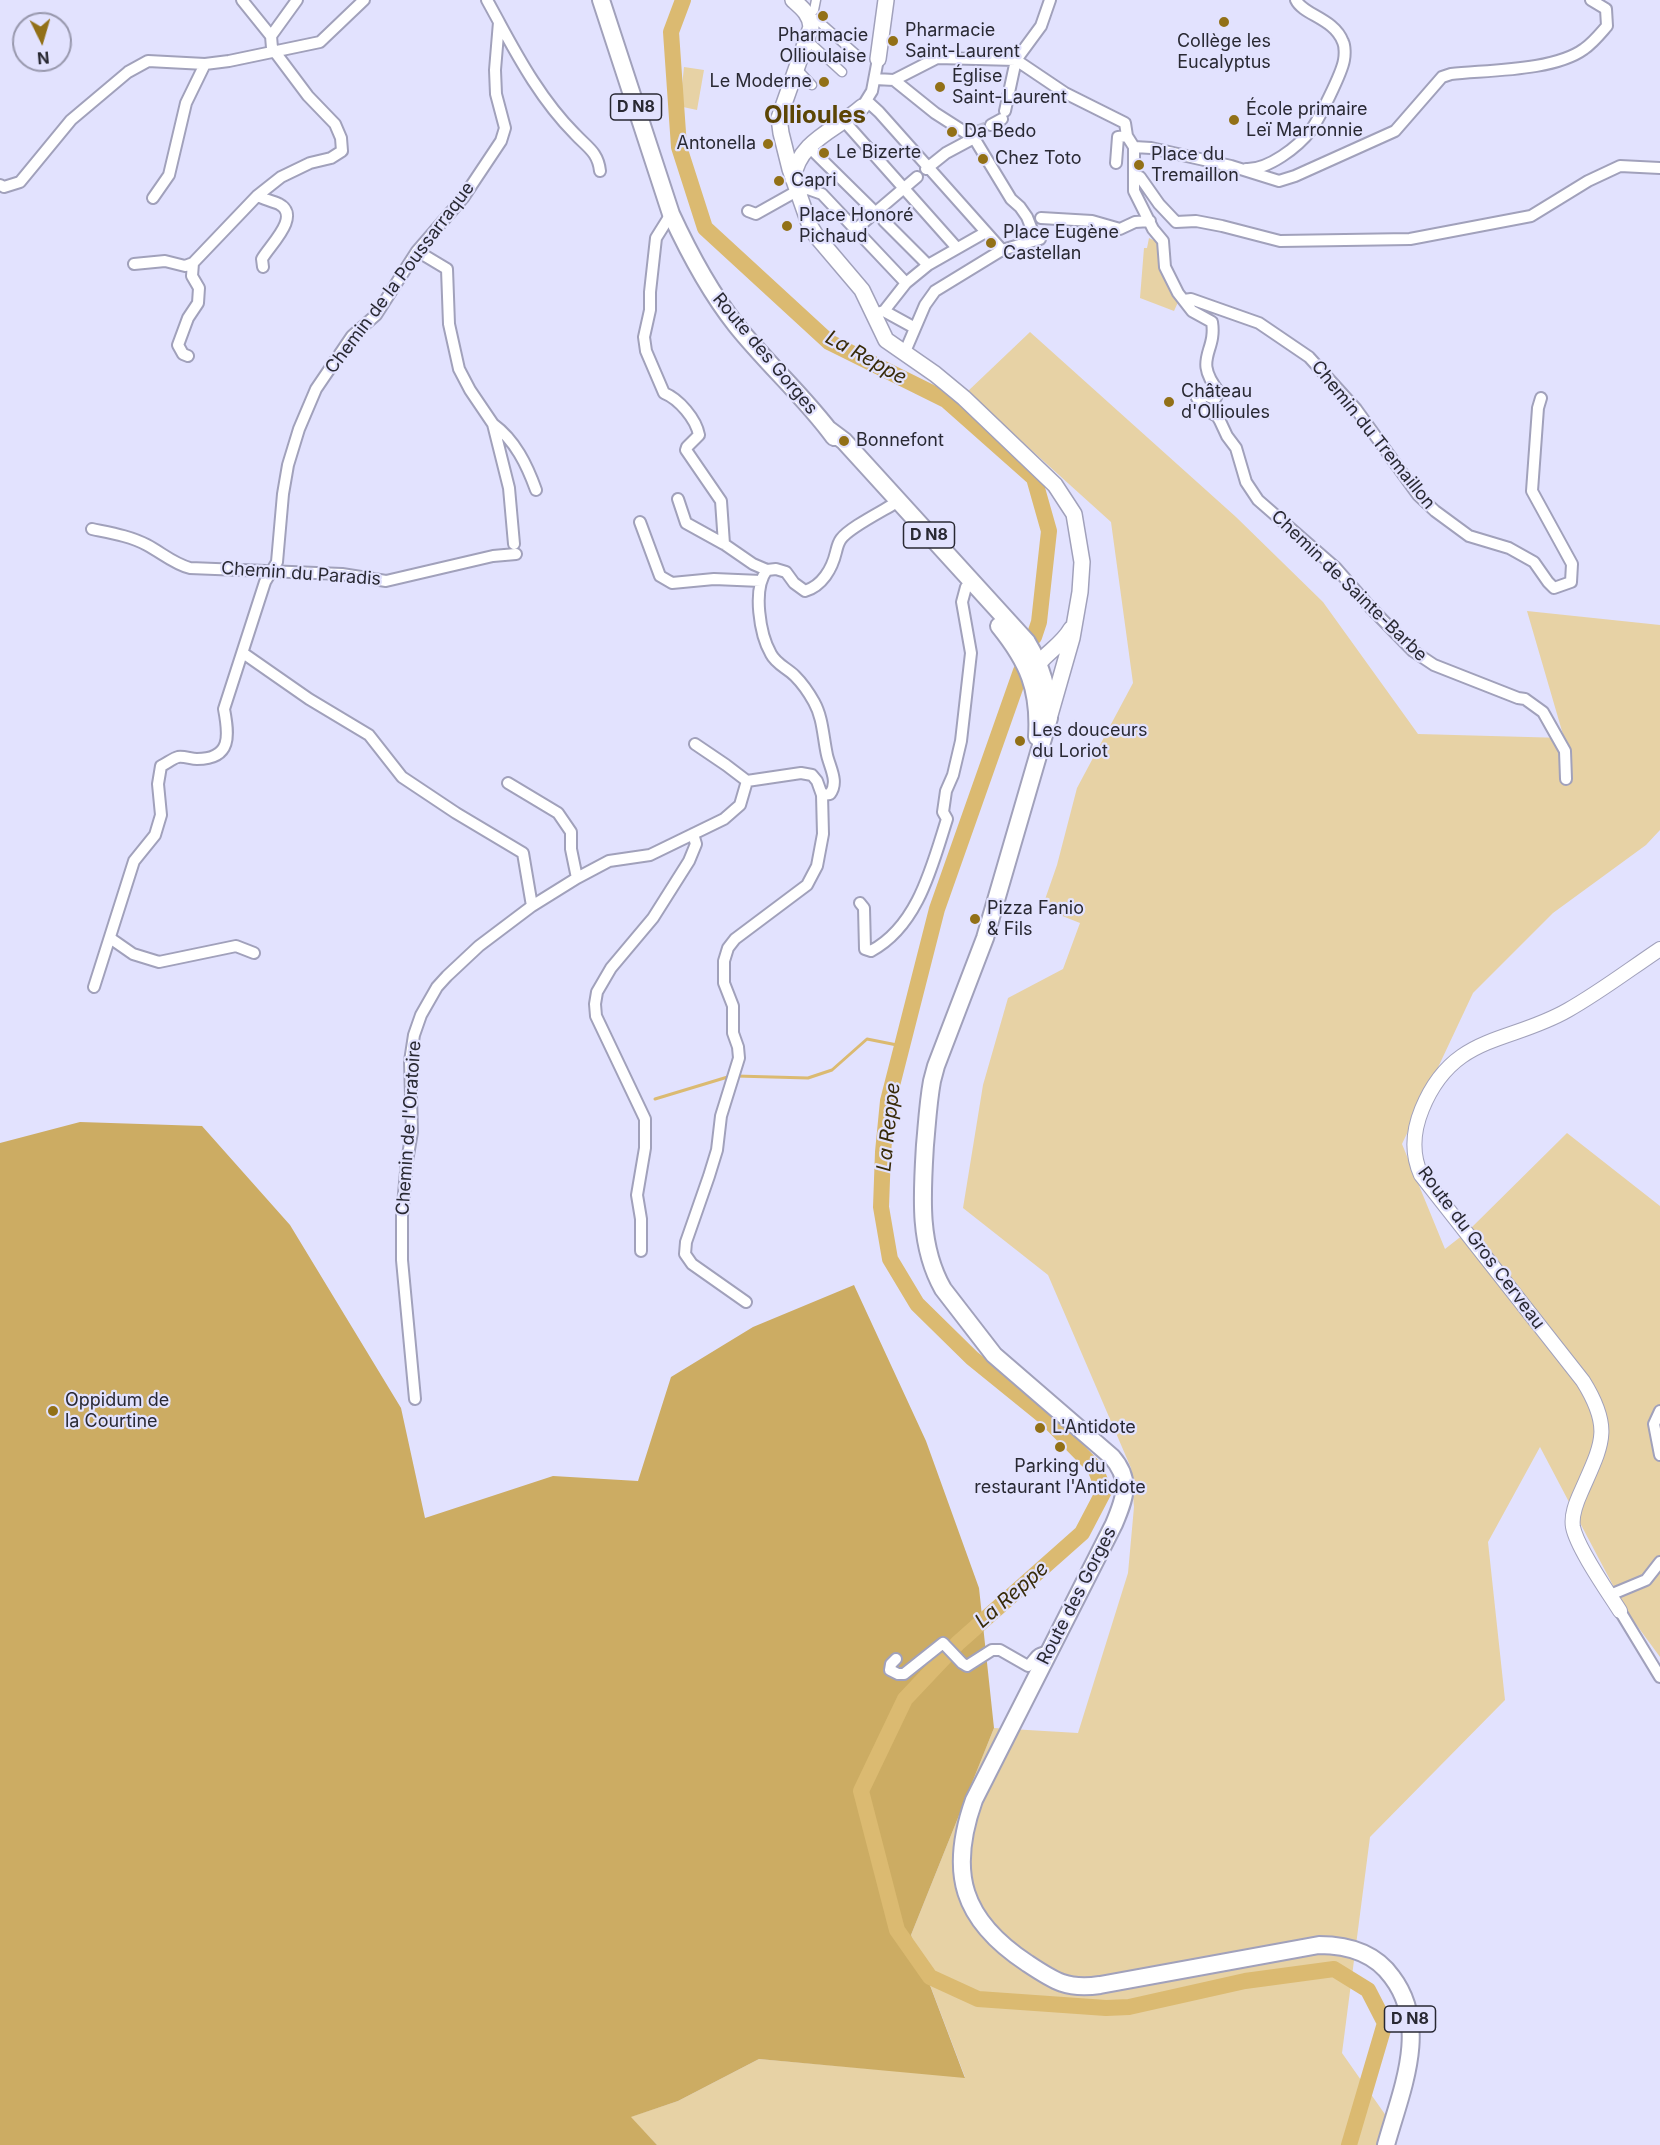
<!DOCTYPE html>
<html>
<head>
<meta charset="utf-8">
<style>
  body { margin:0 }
  #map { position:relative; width:1660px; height:2145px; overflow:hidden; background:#e2e2fe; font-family:Inter,sans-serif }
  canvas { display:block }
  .north { position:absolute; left:12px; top:12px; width:60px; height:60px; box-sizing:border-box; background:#e2e2fe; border:2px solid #9898ad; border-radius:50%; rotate:175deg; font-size:16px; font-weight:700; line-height:24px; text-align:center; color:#292933 }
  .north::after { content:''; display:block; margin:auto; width:21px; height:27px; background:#927017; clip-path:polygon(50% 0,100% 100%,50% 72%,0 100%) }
</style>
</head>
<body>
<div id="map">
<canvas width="1660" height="2145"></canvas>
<div class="north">N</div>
</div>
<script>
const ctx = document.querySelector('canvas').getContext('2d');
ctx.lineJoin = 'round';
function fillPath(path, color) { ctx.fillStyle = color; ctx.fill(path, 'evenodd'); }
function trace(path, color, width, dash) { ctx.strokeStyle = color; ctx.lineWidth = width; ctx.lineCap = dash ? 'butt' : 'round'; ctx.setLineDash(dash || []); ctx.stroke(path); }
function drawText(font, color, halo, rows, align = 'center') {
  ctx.font = font + ' Inter,sans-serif'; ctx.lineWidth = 4.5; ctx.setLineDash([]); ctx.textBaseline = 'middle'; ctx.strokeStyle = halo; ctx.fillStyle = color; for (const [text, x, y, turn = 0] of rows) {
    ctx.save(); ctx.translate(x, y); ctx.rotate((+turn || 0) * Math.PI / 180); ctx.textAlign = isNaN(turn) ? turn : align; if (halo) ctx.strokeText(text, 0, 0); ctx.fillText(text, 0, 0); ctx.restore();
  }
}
fillPath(new Path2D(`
  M684,67L704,70L697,110L683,107L682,86Z
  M1149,238L1160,243L1167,278L1166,281L1169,283L1179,300L1174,311L1140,298L1144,248H1147Z
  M1030,332L1236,517L1323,602L1418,734L1564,738L1527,611L1660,625V830L1646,845L1553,913L1473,993L1402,1144L1445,1249L1468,1231L1567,1133L1660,1206V1657L1627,1612L1540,1447L1488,1542L1505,1700L1370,1837L1342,2053L1396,2130L1392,2145H657L630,2117L678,2101L759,2059L965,2077L911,1935L994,1728L1078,1733L1128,1573L1134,1507L1131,1468L1048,1275L963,1208L983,1085L1008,998L1063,969L1080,923L1042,908L1057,865L1077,788L1133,683L1111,522L967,392Z`), '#e7d2a5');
fillPath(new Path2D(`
  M80,1122L202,1126L290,1225L401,1408L425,1518L553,1476L638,1481L671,1377L753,1327L854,1285L926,1441L979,1588L994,1728L911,1935L965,2078L759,2059L678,2101L631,2117L657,2145H0V1143Z`), '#ccac63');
trace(new Path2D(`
  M736,1076L808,1078L832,1070L867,1039L902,1046
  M655,1099L731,1076`), '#dbba71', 3);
trace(new Path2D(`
  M683,0L671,32L679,147L705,228L829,342L946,400L1034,478L1049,531L1039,622L1034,637
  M1021,671L937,909L888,1101L883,1152L881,1207L890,1259L917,1304L972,1358L1046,1418L1095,1468L1104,1491L1082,1533L958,1643L905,1699L861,1791L897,1930L930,1977L978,1999L1106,2008L1129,2007L1245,1981L1334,1969L1368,1990L1385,2023L1349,2145`), '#dbba71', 16);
trace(new Path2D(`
  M976,130L991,125`), '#bdbdd5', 10, [10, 5]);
const pedestrian = new Path2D(`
  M809,16L814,10L816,0
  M810,19H816L858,56
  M806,39L842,72
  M796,68L812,85`);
const minor = new Path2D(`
  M242,0L271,36
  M499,22C520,61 543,102 575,134C587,147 598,152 600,171
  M1016,60L1065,93L1125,123L1127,136L1134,147
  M875,79L894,80L937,58L1016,60
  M894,80L935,113L974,138L1011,199L1020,207L1027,217L1036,240
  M867,101L879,112L1002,250
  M864,104L872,91L878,59
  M1005,111L1016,60L1041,26L1050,0
  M844,121L957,248
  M991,125L1002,119
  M808,146L877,214
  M1134,147V191L1153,229L1163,241L1165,267L1178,293L1192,311L1212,322C1217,353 1192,358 1219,392L1215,399L1200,393L1197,398L1206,410L1217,416L1220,421L1227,436L1236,448L1246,482L1258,500L1336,568L1370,607L1413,651L1434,665L1518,698L1525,699L1543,712L1565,751L1566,779
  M1134,147L1151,148L1231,166L1279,181L1295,176L1395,131L1442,77L1451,74C1488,70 1554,71 1584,49C1593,43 1600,34 1607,26L1606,9L1591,0
  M1116,163L1118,137L1127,136
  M926,169L946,153L974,138
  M1246,169C1268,170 1298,147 1311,130C1319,119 1342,73 1344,60C1345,55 1345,46 1343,42C1334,18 1303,15 1296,0
  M1140,177L1159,204L1176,222L1196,221L1222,226L1280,241L1410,239L1531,216L1588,181L1620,166L1660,168
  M0,185L4,187L20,182L71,120L128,72L148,61L205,64L229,61L320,42L364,0
  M257,196C264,199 272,201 279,204C302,216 269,246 262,259L263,267
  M153,198L169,175L186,103L205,64
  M748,211L756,214L797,191L808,189L822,194L906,283
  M671,214L656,238L650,292V310L644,337L646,351L664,393C679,399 696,419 699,435L687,447L686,450L721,501L724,544
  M1041,218L1092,221L1120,229L1135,222L1150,221
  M884,221L928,265
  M856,229L917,177
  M417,251L447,269L449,324L459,369L470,390L493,424L509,488L514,544
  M134,264L165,261L185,266L193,263
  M1184,300L1191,299L1259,323L1309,357L1356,409L1418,495L1435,511L1469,536L1509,548L1534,562L1548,582L1554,588L1571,582L1572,564L1532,491L1538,408L1541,398
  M884,311L915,328
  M874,314L884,311L906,283L928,265L986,232
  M904,354L925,305L935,291L1002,250L1040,239
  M188,356L183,354L178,345L188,318L198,303L199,288L192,276L193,263L257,196L281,177L310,163L331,158L342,151L341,138L335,124L308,96L272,48L271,36L297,0
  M493,424C515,440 527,465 536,490
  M678,499L686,523L724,544L753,564L767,570
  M640,522L660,576L672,583L714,579L761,581
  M92,529C111,533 130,536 147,545C162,553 174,564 190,568L342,574L386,581L493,556L516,554
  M243,653L309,699L369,735L402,777L456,813L523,853L532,906
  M695,744L726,765L747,781
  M508,783L558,813L571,832V849L577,878
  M822,795L830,794C839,782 830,768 827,755C823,737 823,718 814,702C809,693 802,683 795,676C787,668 776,664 771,654C760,635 752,589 767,570L776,569L786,572L794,583L805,591C822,586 832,569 836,552C837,548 838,543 841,539C849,528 879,513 892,505
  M860,903L864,908L865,949L871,951C918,926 932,866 947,819L943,812L946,791L953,775L961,741L971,653L962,602L966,587
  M110,938L133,954L159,962L236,946L254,953
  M94,987L134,861L155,835L161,815L158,784L161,766C166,764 173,758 178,757C184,756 191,759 197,759C232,759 229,735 224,709L265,582L277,562L283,494L288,465L299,429L316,389L352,336L376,315L417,251L463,198L501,141L505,128L496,94L495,70L499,22L487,0
  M641,1251V1219L637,1195L645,1148V1119L596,1016L595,1004L597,992L611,968L653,918L689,861L696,844L693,834
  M415,1399L402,1260V1216L407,1161L412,1132L410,1061L414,1035L421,1015L437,987L447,976L479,946L532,906L577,878L609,861L650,855L724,819L740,805L747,781L801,773L812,775L817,781L822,795L823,834L817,866L807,885L735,939L728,948L724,961V983L733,1006V1033L738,1047L739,1058L721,1116L717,1150L709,1176L686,1242L685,1254L692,1264L746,1302
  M1660,1411L1654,1424L1660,1455
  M1610,1595L1646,1580L1660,1562
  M1620,1611L1660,1677
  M896,1659L891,1664L890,1670L898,1674H904L943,1643L962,1663L967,1666L992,1650H1000L1028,1666C1037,1658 1034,1653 1049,1652`);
const tertiary = new Path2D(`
  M1620,1611C1608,1592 1577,1548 1573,1527C1571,1515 1576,1503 1581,1492C1602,1444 1613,1429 1583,1381L1421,1175C1411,1153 1413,1131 1422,1109C1453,1033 1509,1044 1568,1010C1600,992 1630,969 1660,949`);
const secondary = new Path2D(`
  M793,0C802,8 810,14 811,27L779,118L781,133L790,169L810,226L817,237L862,290L886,340L935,374L964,398L1055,485L1074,514L1082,562L1080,592L1072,638L1050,715
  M878,59L886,0
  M793,179C798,141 836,130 862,107
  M1032,673C1041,655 1061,647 1071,629`);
const primary = new Path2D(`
  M601,0L671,214C689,253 709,291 736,325C767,364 805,397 834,437
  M828,429L844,441L1027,642C1042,667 1048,689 1049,718L985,938L936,1066L932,1081C928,1103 927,1124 925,1145C922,1194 918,1245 943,1289L994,1355L1112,1457C1132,1480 1125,1498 1114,1524L974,1800C948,1873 962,1920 1027,1963C1054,1981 1067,1990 1100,1985L1319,1945C1347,1945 1375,1953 1392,1977C1430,2027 1401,2091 1386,2145
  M999,626C1028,662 1040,689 1037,737`);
trace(pedestrian, '#a1a1bb', 11);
trace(minor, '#a1a1bb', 14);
trace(tertiary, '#a1a1bb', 16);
trace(secondary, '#a1a1bb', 18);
trace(primary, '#a1a1bb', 20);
trace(pedestrian, '#fff', 8);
trace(minor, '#fff', 10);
trace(tertiary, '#fff', 14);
trace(secondary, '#fff', 15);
trace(primary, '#fff', 16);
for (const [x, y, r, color] of [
  [823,16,6,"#927017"],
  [1224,22,6,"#927017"],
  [893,41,6,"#927017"],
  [824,82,6,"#927017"],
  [940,87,6,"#927017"],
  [1234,120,6,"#927017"],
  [952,132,6,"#927017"],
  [768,144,6,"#927017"],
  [824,153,6,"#927017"],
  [983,159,6,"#927017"],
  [1139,165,6,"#927017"],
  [779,181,6,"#927017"],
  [787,226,6,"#927017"],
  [991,243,6,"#927017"],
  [1169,402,6,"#927017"],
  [844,441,6,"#927017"],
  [1020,741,6,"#927017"],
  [975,919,6,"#927017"],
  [53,1411,6,"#927017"],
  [1040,1428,6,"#927017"],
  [1060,1447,6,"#927017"]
]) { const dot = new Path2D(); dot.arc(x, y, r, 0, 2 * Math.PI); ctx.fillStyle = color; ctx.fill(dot); trace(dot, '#e2e2fe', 2); }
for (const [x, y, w] of [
  [636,107,51],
  [929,535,51],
  [1410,2019,51]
]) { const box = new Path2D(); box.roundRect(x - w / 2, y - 13, w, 26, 4.5); ctx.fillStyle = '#e2e2fe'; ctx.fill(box); trace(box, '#292933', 1.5); }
drawText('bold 16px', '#292933', null, [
  ["D N8",636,107],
  ["D N8",929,535],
  ["D N8",1410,2019]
]);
drawText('18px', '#292933', '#e2e2fe', [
  ["Pharmacie",905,31],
  ["Saint-Laurent",905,52],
  ["Pharmacie",823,36,"center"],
  ["Ollioulaise",823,57,"center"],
  ["Collège les",1224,42,"center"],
  ["Eucalyptus",1224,63,"center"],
  ["Église",952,77],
  ["Saint-Laurent",952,98],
  ["Le Moderne",812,82,"right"],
  ["École primaire",1246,110],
  ["Leï Marronnie",1246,131],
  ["Da Bedo",964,132],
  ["Antonella",756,144,"right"],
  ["Le Bizerte",836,153],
  ["Place du",1151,155],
  ["Tremaillon",1151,176],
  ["Chez Toto",995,159],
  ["Capri",791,181],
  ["Place Honoré",799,216],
  ["Pichaud",799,237],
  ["Place Eugène",1003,233],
  ["Castellan",1003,254],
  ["Château",1181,392],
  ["d'Ollioules",1181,413],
  ["Bonnefont",856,441],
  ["Les douceurs",1032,731],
  ["du Loriot",1032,752],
  ["Pizza Fanio",987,909],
  ["& Fils",987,930],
  ["Oppidum de",65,1401],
  ["la Courtine",65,1422],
  ["L'Antidote",1052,1428],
  ["Parking du",1060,1467,"center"],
  ["restaurant l'Antidote",1060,1488,"center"]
], 'left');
drawText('18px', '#292933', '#e2e2fe', [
  ["Chemin de la Poussarraque",400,278,-53],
  ["Route des Gorges",765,354,50],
  ["Chemin du Tremaillon",1373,435,51],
  ["Chemin du Paradis",301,574,4],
  ["Chemin de Sainte-Barbe",1349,586,44],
  ["Chemin de l'Oratoire",409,1128,-86],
  ["Route du Gros Cerveau",1481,1248,53],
  ["Route des Gorges",1077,1596,-63]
]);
drawText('italic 20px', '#382b09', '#e2e2fe', [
  ["La Reppe",866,358,29],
  ["La Reppe",889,1127,-84],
  ["La Reppe",1012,1595,-41]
]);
drawText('bold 24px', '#5c4505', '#e2e2fe', [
  ["Ollioules",815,116]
]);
</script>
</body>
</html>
